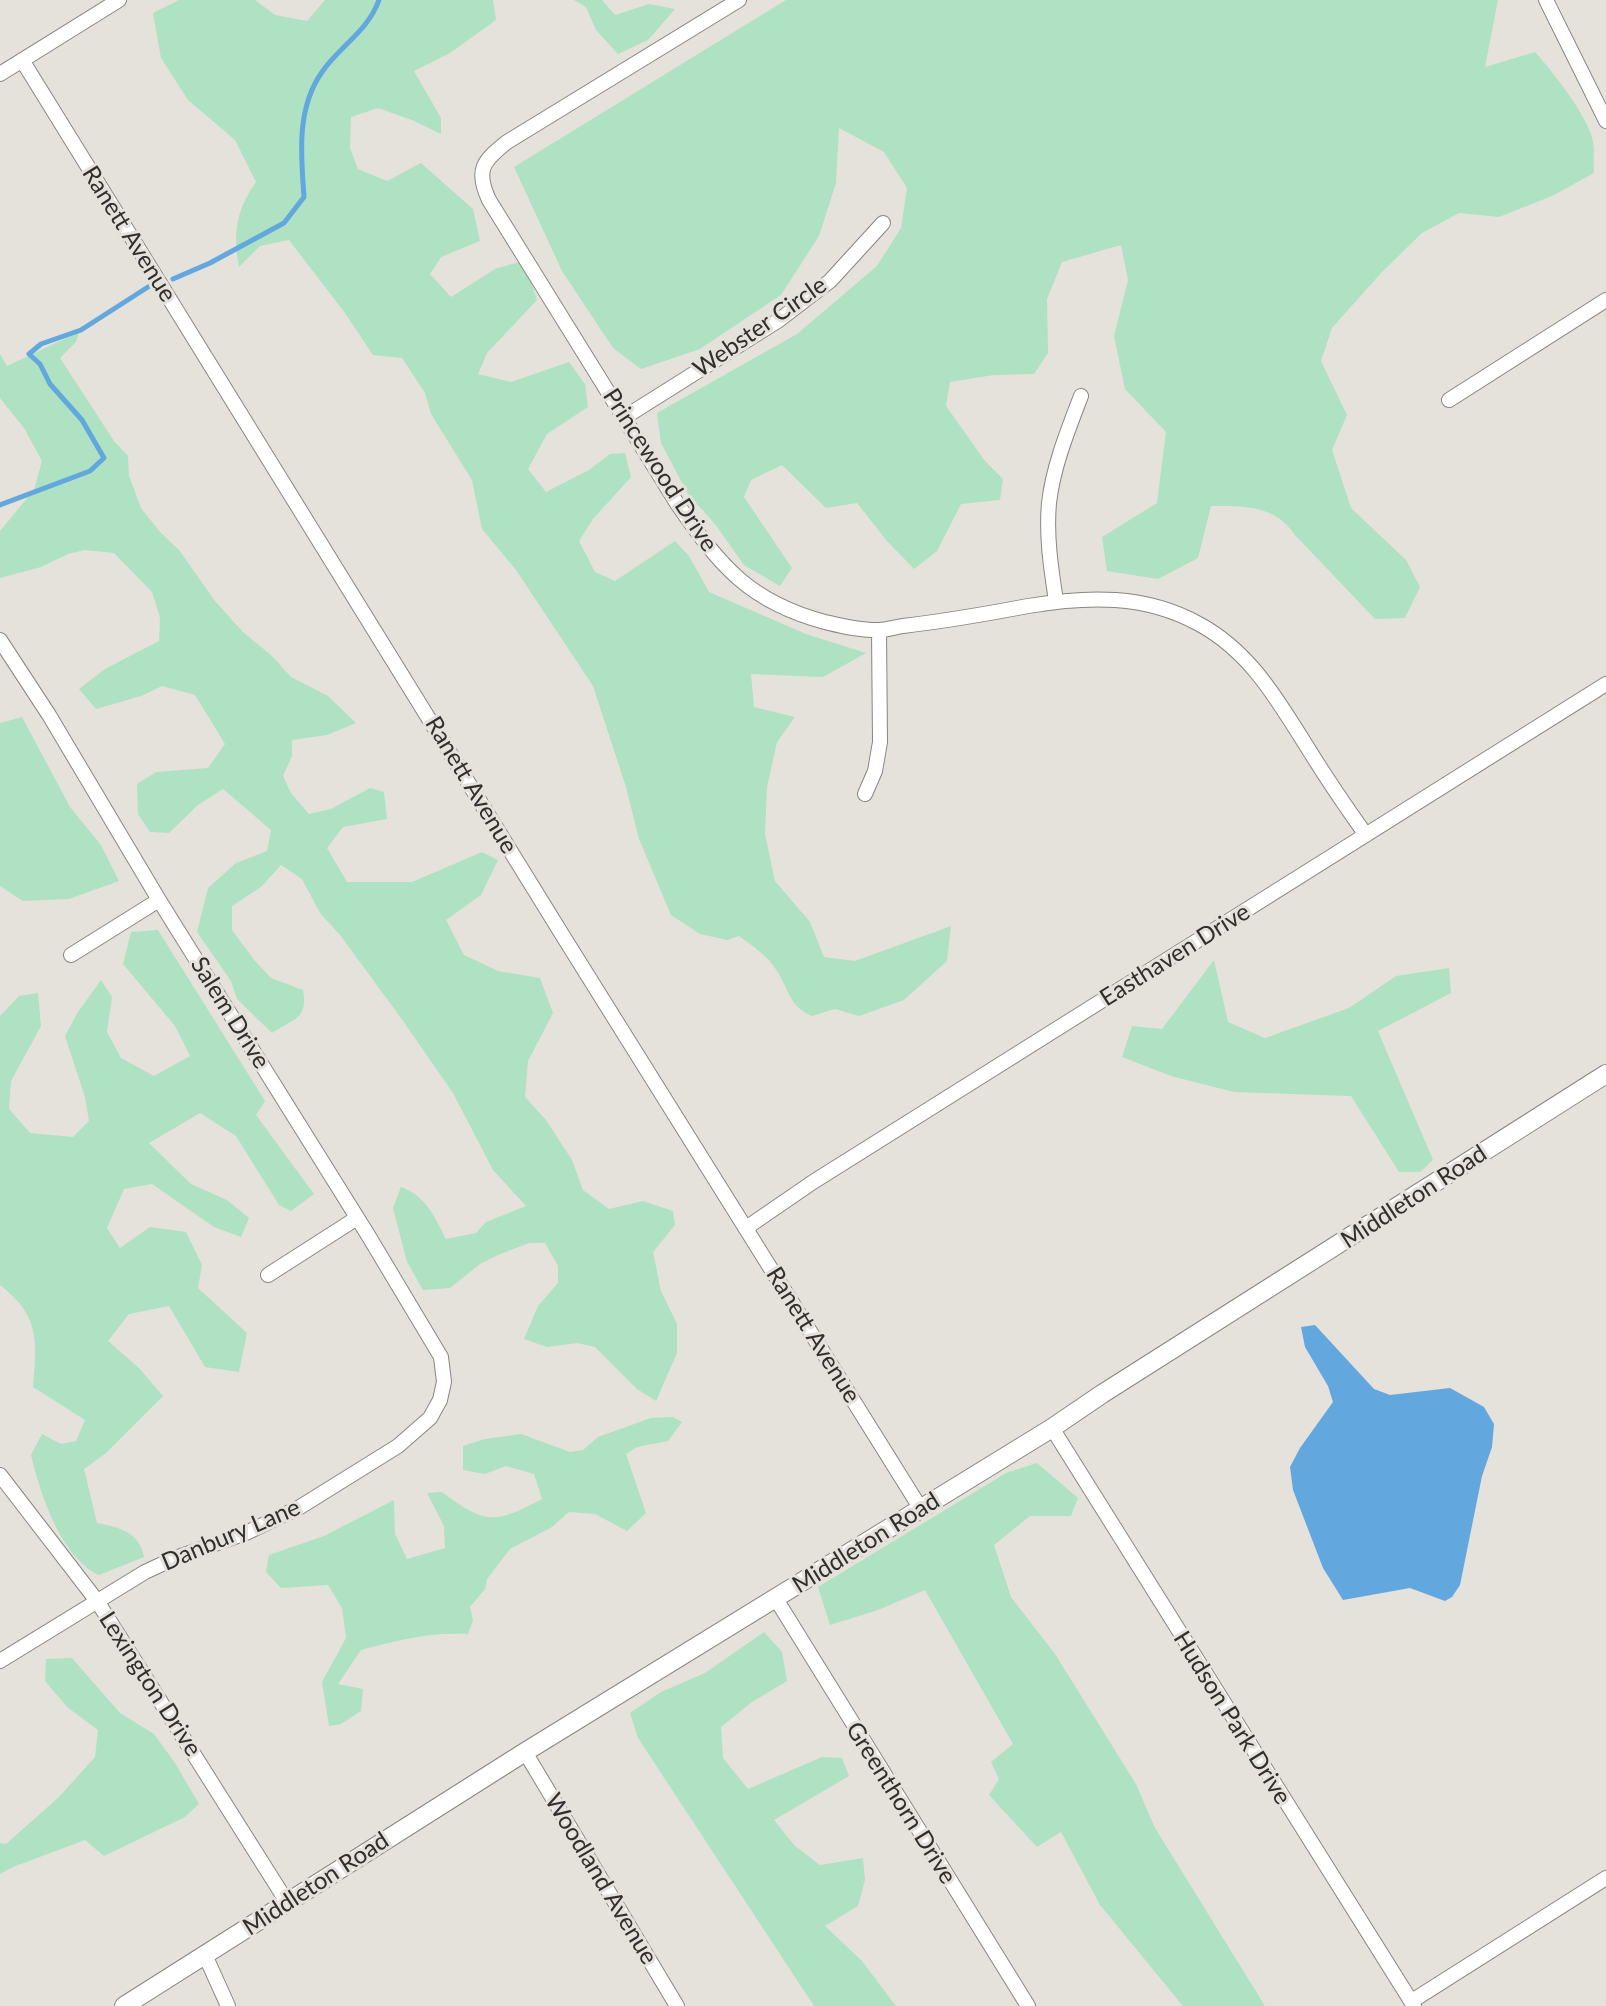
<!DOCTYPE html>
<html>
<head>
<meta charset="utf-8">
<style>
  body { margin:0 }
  canvas { display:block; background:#e5e1db }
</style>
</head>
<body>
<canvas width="1606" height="2006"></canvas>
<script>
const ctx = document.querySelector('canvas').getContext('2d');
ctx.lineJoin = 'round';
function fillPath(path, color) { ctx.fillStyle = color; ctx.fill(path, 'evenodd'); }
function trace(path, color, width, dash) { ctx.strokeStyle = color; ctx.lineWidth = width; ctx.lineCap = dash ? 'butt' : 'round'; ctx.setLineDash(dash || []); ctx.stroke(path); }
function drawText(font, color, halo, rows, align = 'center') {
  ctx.font = font + ' Lato,sans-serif'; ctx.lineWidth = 6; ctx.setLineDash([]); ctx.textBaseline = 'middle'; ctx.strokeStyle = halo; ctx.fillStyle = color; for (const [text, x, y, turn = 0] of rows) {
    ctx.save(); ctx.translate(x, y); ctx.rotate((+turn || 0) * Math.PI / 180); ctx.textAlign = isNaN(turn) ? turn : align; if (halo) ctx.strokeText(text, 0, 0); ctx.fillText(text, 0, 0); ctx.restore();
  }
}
fillPath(new Path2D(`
  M179,0H255L275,15L307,21L325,0H493L496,20L450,53L414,71L441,118V134L412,120L378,108L351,117L350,148L358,169L387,181L421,163L473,209L480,241L441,257L430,274L451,297L495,269L519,262L530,279L537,300L487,353L478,374L511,382L569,362L585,384L588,407L547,434L528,469L546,492L589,470L610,454L625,453L631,477L593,519L579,541L595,572L615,581L675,541L689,556L709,592L806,634L866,653L823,677L751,674L754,707L795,717L777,742L767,787L765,834L775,881L810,922L824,957L855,961L951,926L947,961L904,1000L859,1016L835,1009L812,1016C788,1005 790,991 777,971C768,956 753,946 739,936L727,940L700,934L671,915L639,839L626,787L593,686L516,570L482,529L472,480L431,414L425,393L402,358L373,355L345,313L289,240L260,246L239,267C233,233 236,210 256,182L235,140L188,100L161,58L153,13Z
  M574,0H602L615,15L649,4L675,9L648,40L618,54L596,30L586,7Z
  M786,0H1498L1485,67L1535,52C1552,71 1589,117 1593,142C1595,152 1593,163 1594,173L1552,196L1499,217L1459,213L1422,233L1381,273L1332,328L1321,361L1347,415L1332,450L1351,508L1406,560L1420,587L1405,618L1375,619L1295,535C1275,505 1244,506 1211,506L1198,558L1158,579L1107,571L1102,537L1157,503L1166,432L1125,389L1114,336L1128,280L1121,245L1062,262L1047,299L1048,353L1034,374L994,375L950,382L946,406L985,461L1003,479L1000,500L961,504L937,551L914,569L887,541L857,503L826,508L782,465L751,480L744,497L792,568L780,586L744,565L715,524L688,494L661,443L657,413L797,334L877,266L901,228L907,188L884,152L839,128L836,183L819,236L781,295L700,349L641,369L613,348L562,271L514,167Z
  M79,332L76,342L60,358L114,441L128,456L129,476L141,508L160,532L179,550L215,601L243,632L272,656L291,677L328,696L356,723L327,735L292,740V756L283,776L291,793L309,814L331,809L370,788L384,792L387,819L343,827L327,848L347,882H412L482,852L498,860L481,895L446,920L464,955L498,971L540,978L553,1013L528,1061L525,1097L546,1120L572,1160L583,1190L609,1209L643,1201L673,1211L675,1225L653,1252L661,1291L677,1324V1353L656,1401L637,1389L595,1347L577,1343L547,1347L524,1339L538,1306L558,1283V1266L545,1243H529L498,1255L480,1264L450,1288L423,1290L407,1262L393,1208L401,1187C425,1195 435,1217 446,1239L476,1233L486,1222L526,1206L493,1170L453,1093L401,1018L340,935L320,913L302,879L281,865L261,887L232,906V930L255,961L271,978L303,990C308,1019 295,1018 272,1033L237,999L231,981L197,932L208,888L236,863L267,851L271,830L223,789L198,805L169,833L150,832L138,814L137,784L156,772L208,768L225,744L195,695L162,686L141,696L96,709L79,689L105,669L159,641L160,617L152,592L114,553L85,550L68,554L41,567L0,578V531L34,490L42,461L24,428L0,398V354L7,366Z
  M22,717L70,807L101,845L119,881L69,899L23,901L0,886V723Z
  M158,930L265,1101L256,1115L314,1194L291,1211L279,1205L236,1136L200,1113L149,1143L191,1184L227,1200L249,1218L241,1237L214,1227L152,1184L124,1189L107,1228L120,1248L150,1227L186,1232L202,1265L198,1288L247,1333L239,1372L205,1367L169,1306L129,1314L108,1341L139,1368L163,1396L106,1453L84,1469L97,1523C118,1527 140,1532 144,1557L99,1575C61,1558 40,1493 31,1455L42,1434L61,1444L76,1441L85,1420L33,1387C37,1341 40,1316 0,1285V1016L19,996L38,993L41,1026L11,1081L9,1109L30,1133L73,1137L89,1121L85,1097L65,1036L78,1012L101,980L112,997L107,1032L121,1058L154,1076L190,1056L175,1026L123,964L131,932Z
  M1214,960L1228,1022L1265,1038L1349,1008L1396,976L1449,968L1451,993L1378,1031L1433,1160L1420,1172H1399L1351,1096L1234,1092L1171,1076L1122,1057L1132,1026L1162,1029Z
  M673,1417L682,1422L668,1441L637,1447L626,1454L646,1513L627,1531L595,1514L569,1512L552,1527L510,1549L487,1579L485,1589L470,1607L473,1620L468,1634C429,1632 399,1640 361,1650L338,1684L363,1689L361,1711L341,1724L329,1726L322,1682L346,1638L342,1608L328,1585L281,1588L266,1572L269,1555L324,1536L394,1500L395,1534L407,1559L445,1548L444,1526L427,1493L442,1492C486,1525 495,1524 542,1499L534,1474L506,1466L485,1474L463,1470V1446L485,1439L521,1434L570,1452L583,1450L598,1437L651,1418Z
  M1037,1463L1078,1498L1071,1516H1030L994,1545L1011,1597L1055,1654L1136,1784L1155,1828L1265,2006H1183L1100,1905L1061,1832L1037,1847L989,1795L999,1779L991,1762L1013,1744L925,1590L878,1610L830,1625L818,1587L1006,1473Z
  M764,1632L782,1652L787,1681L752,1702L721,1727L723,1758L748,1789L822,1757L842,1758L849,1776L774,1820L795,1846L820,1865L863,1858L865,1880L858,1906L825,1926L862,1961L896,2006H814L638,1738L630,1713L661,1692L705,1673Z
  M72,1658L120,1713L154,1734L175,1763L199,1804L185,1817L104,1856L85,1840L13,1867L0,1874V1843L6,1844L59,1797L95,1757L98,1730L67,1707L45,1681L46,1659Z`), '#afe2c3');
fillPath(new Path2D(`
  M1315,1325L1374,1389L1390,1395L1450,1388L1484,1407L1494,1424L1492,1447L1482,1476L1460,1585L1452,1597L1445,1601L1410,1588L1343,1600L1323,1568L1293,1490L1290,1467L1300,1448L1333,1402L1328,1386L1305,1347L1301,1327Z`), '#62a7de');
trace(new Path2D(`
  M173,279L210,263L284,223L304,197C301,155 296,109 322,72C340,46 368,31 379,0
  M0,505L90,471L104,458L82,420L50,384L40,364L29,354L41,344L81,330L148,287`), '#62a7de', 5);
const minor = new Path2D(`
  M739,0L507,142C483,161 475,170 489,200L678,505C721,567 750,602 825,622C842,626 862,631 879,630C887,630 895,627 903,626C945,621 986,614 1028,606C1087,596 1145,594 1199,624C1251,652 1278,701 1309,750C1327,779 1346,807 1366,835
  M1546,0L1606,121
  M22,60L563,936L921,1509
  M0,74L119,0
  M1449,400L1606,300
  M625,417L779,320L830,281L883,223
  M1056,601C1051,568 1046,536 1049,503C1053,467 1068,430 1081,396
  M0,640L49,715L159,900L368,1235L441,1357L444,1382L440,1400L430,1418L398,1446L300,1507L246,1533L175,1558L145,1572L0,1661
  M865,794L875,771L880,742L879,630
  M71,955L159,900
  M746,1228L813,1182L1606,684
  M268,1275L357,1218
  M1052,1428L1414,2006
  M0,1475L97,1601L287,1902
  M776,1599L1028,2006
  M525,1752L677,2006
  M205,1955L228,2006
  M1412,2001L1606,1878`);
const tertiary = new Path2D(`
  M124,2006L525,1752L1052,1428L1102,1394L1606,1074`);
trace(minor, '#898680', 16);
trace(tertiary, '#898680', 20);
trace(minor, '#fff', 14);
trace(tertiary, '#fff', 18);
drawText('24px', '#302f2d', '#e5e1db', [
  ["Ranett Avenue",129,234,58],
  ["Webster Circle",760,327,-35],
  ["Princewood Drive",660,470,57],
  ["Ranett Avenue",471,785,59],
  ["Easthaven Drive",1175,955,-32],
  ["Salem Drive",230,1013,58],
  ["Middleton Road",1414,1197,-33],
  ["Ranett Avenue",813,1335,58],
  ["Danbury Lane",231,1535,-23],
  ["Middleton Road",866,1543,-32],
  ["Lexington Drive",150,1684,57],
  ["Hudson Park Drive",1232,1718,58],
  ["Greenthorn Drive",901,1803,58],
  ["Woodland Avenue",601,1879,59],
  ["Middleton Road",316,1884,-33]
]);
</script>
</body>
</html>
